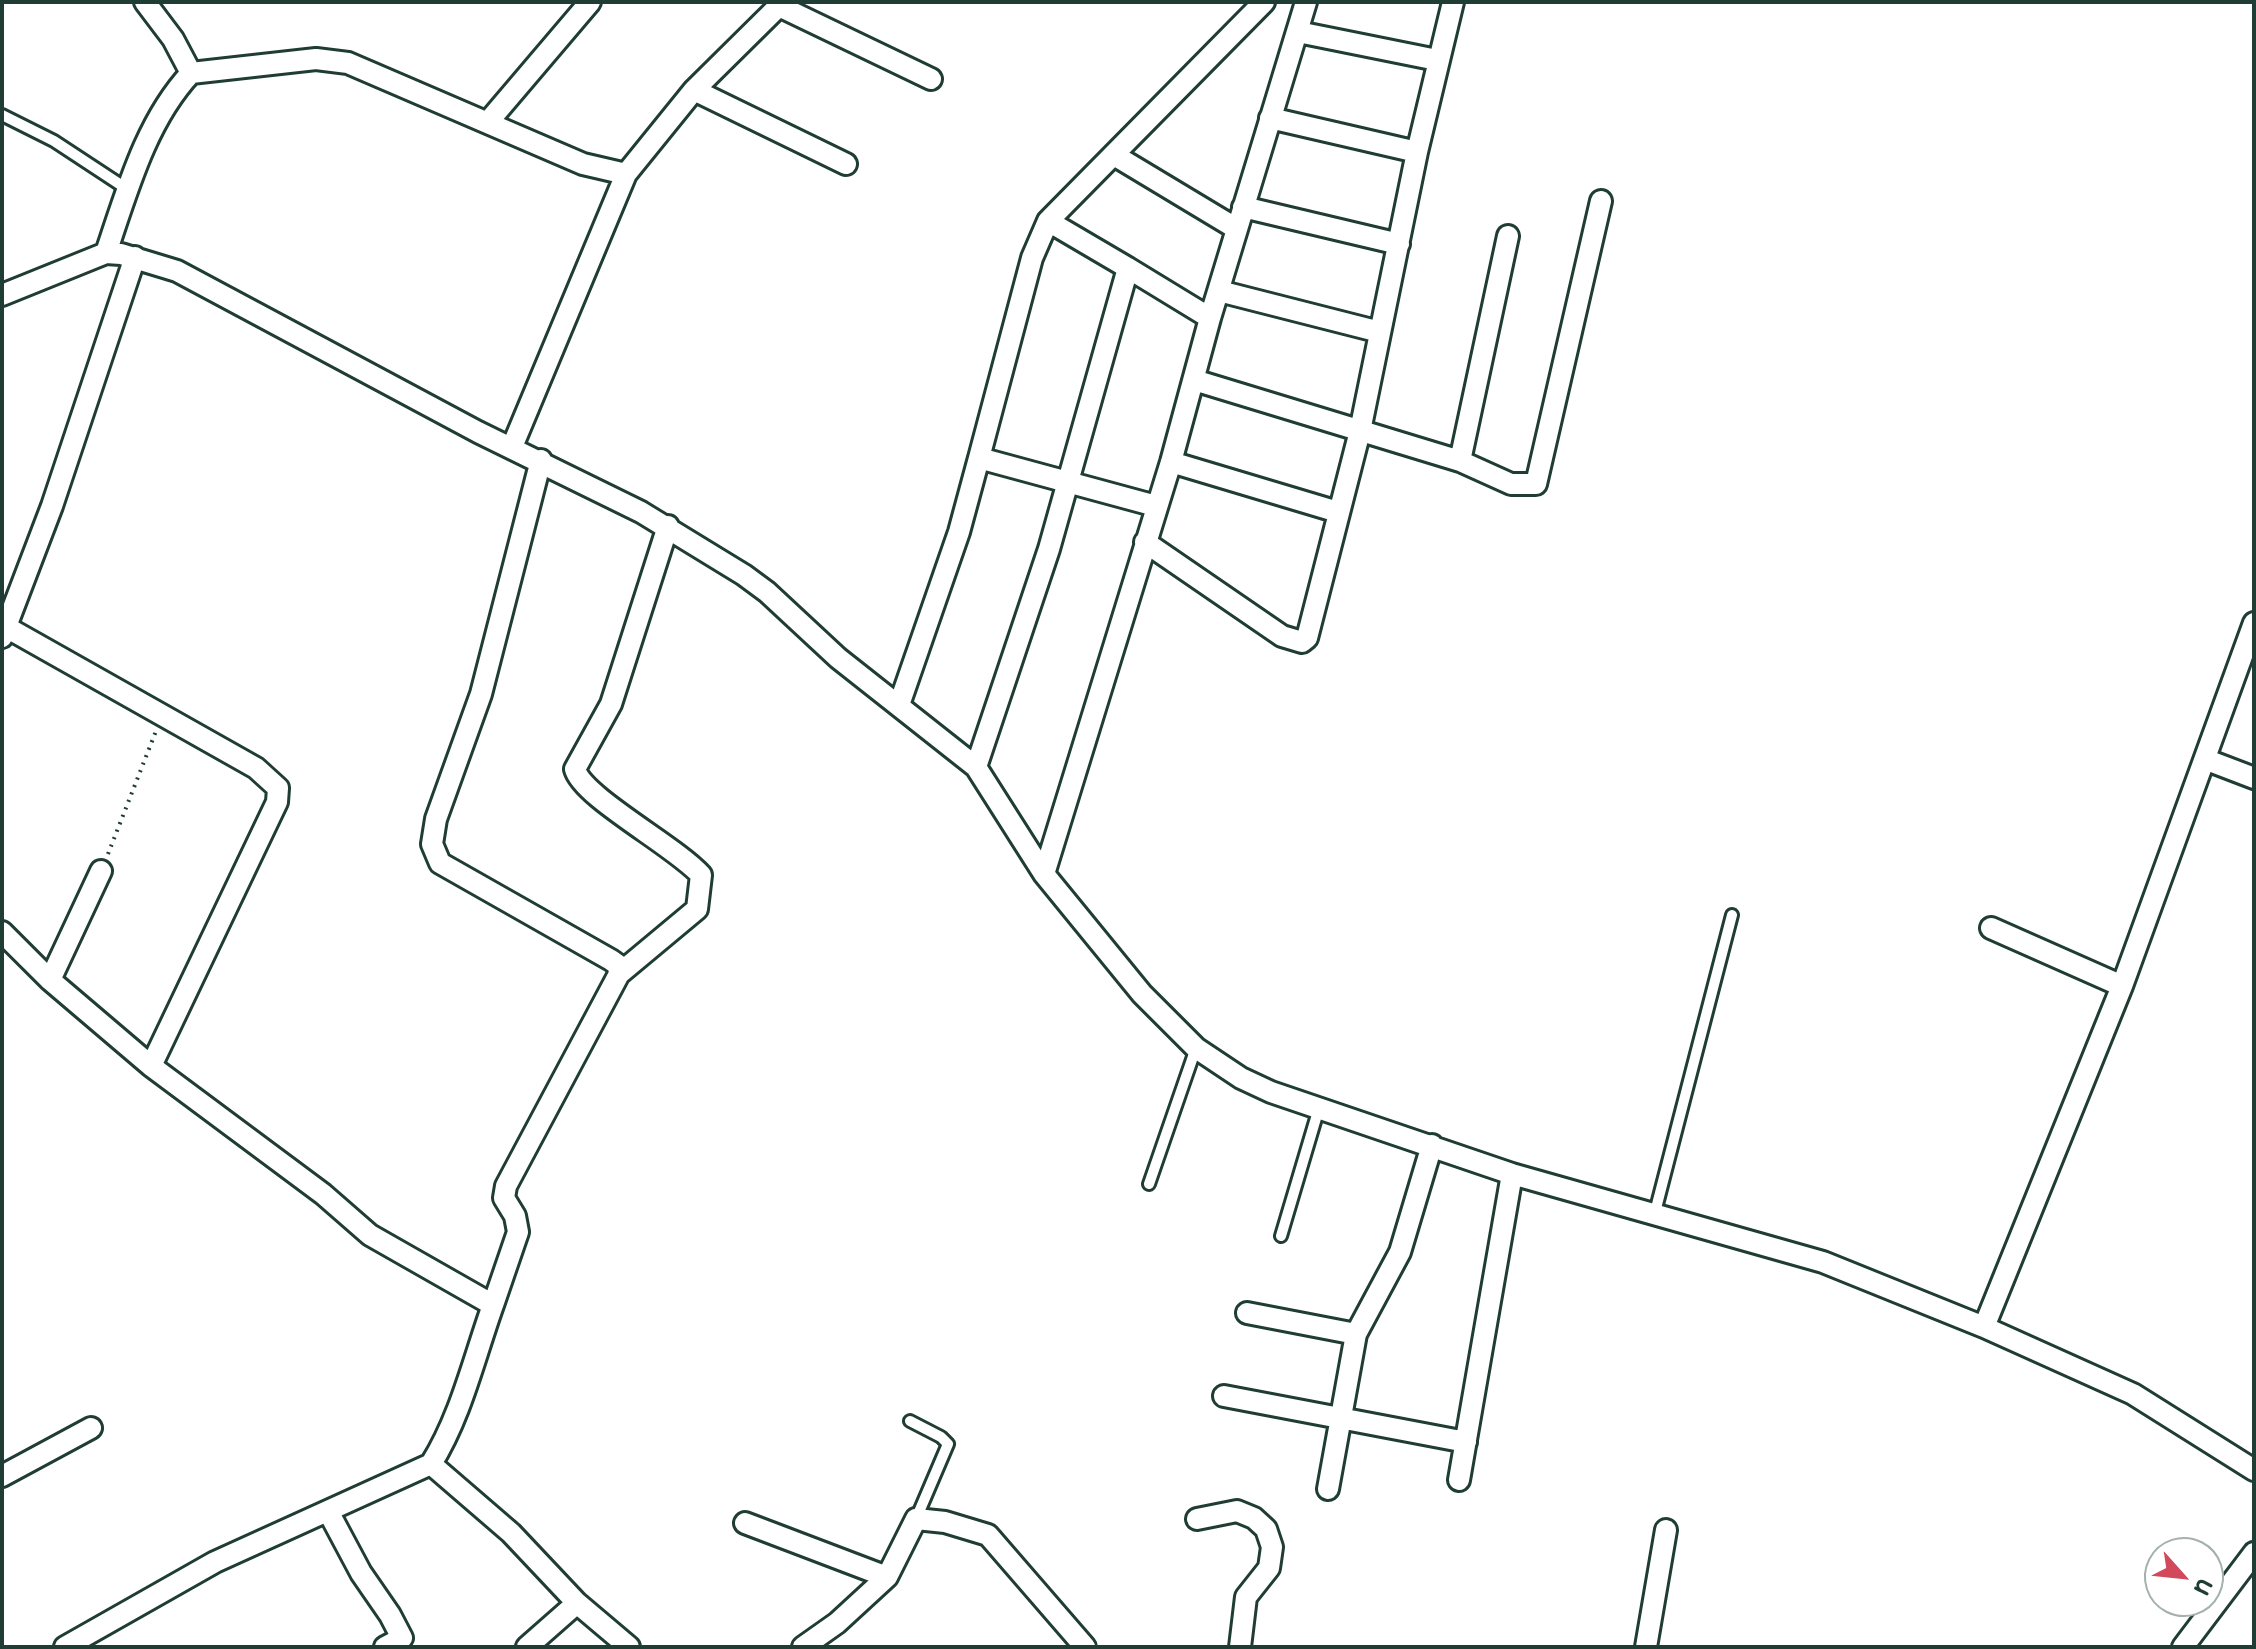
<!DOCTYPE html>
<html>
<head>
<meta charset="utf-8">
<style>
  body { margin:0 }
  #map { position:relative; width:2256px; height:1649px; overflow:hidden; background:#fff; font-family:Mali,sans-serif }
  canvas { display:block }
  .frame { position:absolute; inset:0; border:4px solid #1f3d34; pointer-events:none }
  .north { position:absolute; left:2144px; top:1537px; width:80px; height:80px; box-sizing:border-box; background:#fff; border:2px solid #a5b1ae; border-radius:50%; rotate:117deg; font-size:22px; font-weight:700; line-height:32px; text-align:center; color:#1f3d34 }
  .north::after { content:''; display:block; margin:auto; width:28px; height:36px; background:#d1495b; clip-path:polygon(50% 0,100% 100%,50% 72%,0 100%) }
</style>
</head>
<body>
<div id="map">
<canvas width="2256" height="1649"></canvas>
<div class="frame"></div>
<div class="north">U</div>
</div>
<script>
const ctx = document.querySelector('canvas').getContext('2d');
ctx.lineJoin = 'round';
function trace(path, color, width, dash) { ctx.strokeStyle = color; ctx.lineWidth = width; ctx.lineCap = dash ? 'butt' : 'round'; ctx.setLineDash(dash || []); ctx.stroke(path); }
const lane = new Path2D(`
  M2,115L54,141L127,189
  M1149,1184L1196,1048
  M1654,1216L1732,915
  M1281,1236L1319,1108
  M910,1421L941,1437L948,1444L916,1519`);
const street = new Path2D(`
  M145,2L173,39L191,73
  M779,6L931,79
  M1298,32L1437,60
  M694,90L846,164
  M1270,118L1417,152
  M488,122L590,2
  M1114,155L1237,229
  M1243,207L1399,244
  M1048,221L1128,268
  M106,253C127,191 146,121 191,73L316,59L348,63L583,164L626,174L694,90L783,2
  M1219,291L1380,332
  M2,295L106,253L121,254L177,271L478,432L641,512L744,575L767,592L838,658L976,767L1044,874L1142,994L1196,1048L1241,1078L1271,1092L1512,1174L1823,1262L1984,1327L2133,1394L2254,1470
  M1194,380L1460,461L1508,236
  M512,447L626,174
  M979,458L1032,258L1048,221L1264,2
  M541,460L481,694L436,819L432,844L440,863L611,960L618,965L619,974
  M1460,461L1511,484H1536L1601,201
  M1171,462L1338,512
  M1145,542L1282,636L1302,642L1307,638L1360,431L1417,152L1453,2
  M6,627L256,768L278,788L277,802L151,1066
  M2,637L52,506L135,257
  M899,705L959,532L979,458L1156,506
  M2207,760L2254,778
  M976,767L1049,549L1128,268L1210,318
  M1044,874L1171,462L1210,318L1306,2
  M1991,928L2122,986
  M2,932L50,980L151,1066L323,1194L370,1235L493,1305C474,1358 461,1416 431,1464L215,1562L65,1647
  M50,980L101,871
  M493,1305L518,1232L515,1216L504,1198L506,1186L619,974L697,909L701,875C675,846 582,797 575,769L611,704L668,526
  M1247,1313L1356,1334
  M1984,1327L2122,986L2254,623
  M1224,1396L1466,1442
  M431,1464L511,1533L577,1603L629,1647
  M2,1476L91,1428
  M1459,1480L1512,1174
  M1328,1489L1356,1334L1400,1252L1432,1145
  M329,1513L361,1573L390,1615L402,1638L385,1647
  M1197,1519L1237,1511L1254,1518L1266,1529L1272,1547L1269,1568L1246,1597L1240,1647
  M745,1523L887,1577
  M527,1647L577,1603
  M803,1647L837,1623L887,1577L916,1519L945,1522L988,1535L1085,1647
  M1646,1647L1666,1530
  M2183,1647L2254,1553`);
trace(lane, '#1f3d34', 16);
trace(street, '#1f3d34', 26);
trace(new Path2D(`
  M108,854L156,731`), '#1f3d34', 4, [2, 6]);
trace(lane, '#fff', 10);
trace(street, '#fff', 20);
</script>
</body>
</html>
